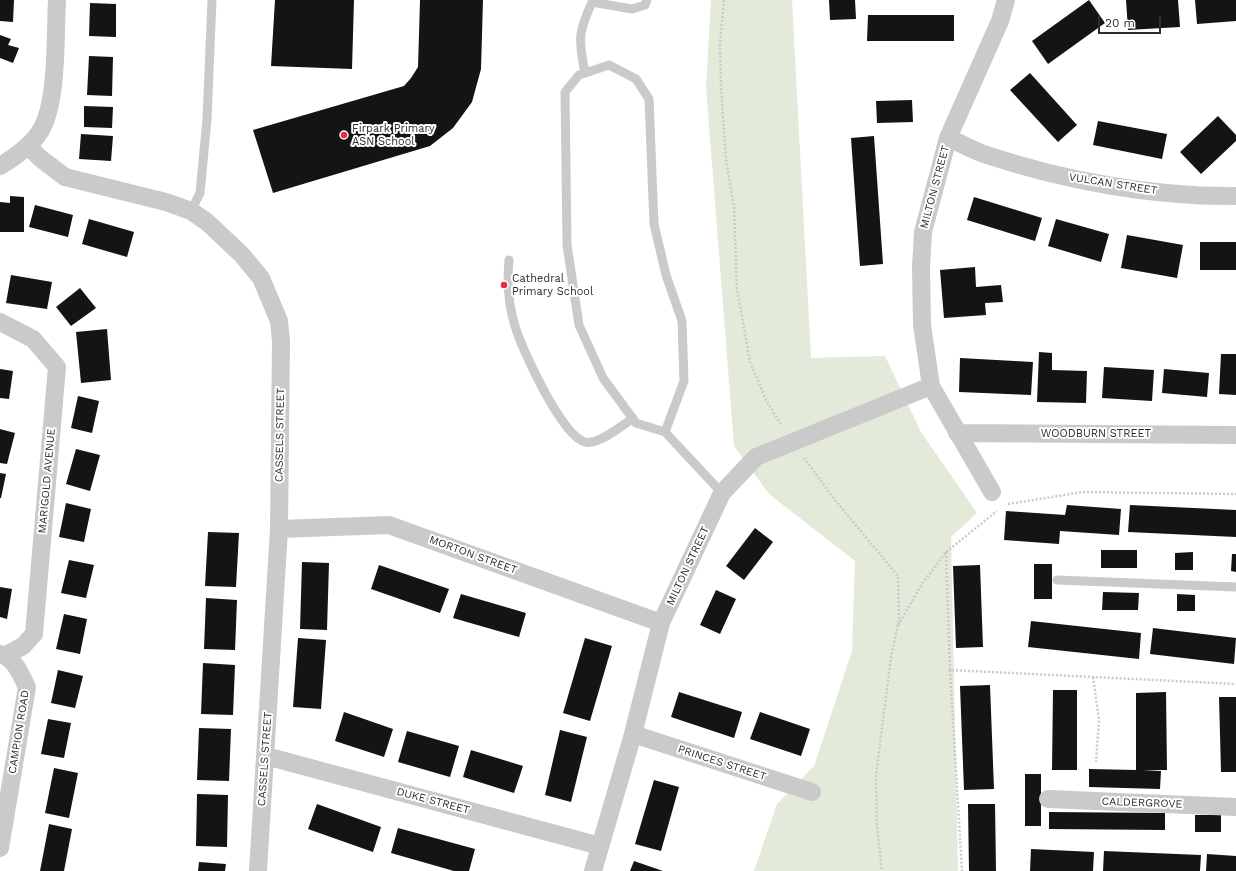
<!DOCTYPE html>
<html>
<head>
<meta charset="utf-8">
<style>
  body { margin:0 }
  #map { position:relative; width:1236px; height:871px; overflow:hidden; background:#fff; font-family:"Work Sans",sans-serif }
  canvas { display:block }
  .scale { position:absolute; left:1098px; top:16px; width:63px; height:18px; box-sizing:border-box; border:2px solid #2d2d2d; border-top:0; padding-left:5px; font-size:12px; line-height:14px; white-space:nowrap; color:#2d2d2d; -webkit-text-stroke:3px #fff; paint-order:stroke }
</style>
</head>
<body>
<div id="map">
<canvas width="1236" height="871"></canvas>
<div class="scale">20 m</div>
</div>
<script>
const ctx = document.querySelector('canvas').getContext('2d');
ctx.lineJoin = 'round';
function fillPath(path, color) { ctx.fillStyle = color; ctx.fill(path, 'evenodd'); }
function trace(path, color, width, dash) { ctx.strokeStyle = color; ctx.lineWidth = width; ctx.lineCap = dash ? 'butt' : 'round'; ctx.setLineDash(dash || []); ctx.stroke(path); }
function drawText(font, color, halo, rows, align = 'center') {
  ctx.font = font + ' "Work Sans",sans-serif'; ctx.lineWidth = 4; ctx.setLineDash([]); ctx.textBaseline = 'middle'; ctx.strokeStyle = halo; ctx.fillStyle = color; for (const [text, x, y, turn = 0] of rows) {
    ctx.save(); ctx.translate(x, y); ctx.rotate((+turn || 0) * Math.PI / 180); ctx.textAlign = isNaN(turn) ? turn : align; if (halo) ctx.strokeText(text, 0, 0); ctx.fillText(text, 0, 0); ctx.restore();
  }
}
fillPath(new Path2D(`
  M711,0H792L811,358L885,356L921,432L977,513L951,537L958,871H754L777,804L814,766L852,651L855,561L769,494L734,446L706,87Z`), '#e3eada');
fillPath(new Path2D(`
  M0,0H14L13,22L0,21Z
  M275,0H354L352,69L271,66Z
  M420,0H483L481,69L472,102L453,128L430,146L273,193L253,130L404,86L411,78L418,67Z
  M829,0H855L856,19L830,20Z
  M1089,0L1105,23L1048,64L1032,41Z
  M1126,0H1178L1180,27L1128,30Z
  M1195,0H1236V21L1197,24Z
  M90,3L116,4V37L89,36Z
  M868,15H954V41H867Z
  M0,35L11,39L8,45L19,48L13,63L0,58Z
  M89,56L113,57L112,96L87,95Z
  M1030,73L1077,125L1058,142L1010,90Z
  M912,100L913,122L877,123L876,101Z
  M84,106L113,107L112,128L84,127Z
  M1218,116L1236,135V141L1201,174L1180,152Z
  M1098,121L1167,134L1162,159L1093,145Z
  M81,134L113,136L111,161L79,159Z
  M874,136L883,264L860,266L851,138Z
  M10,196L24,197V232H0V202L10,203Z
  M974,197L1042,218L1035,241L967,220Z
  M35,205L73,215L68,237L29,227Z
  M89,219L134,232L127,257L82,244Z
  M1056,219L1109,234L1101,262L1048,246Z
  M1127,235L1183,245L1177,278L1121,268Z
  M1200,242H1236V270H1200Z
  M975,267L976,287L1001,285L1003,302L985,303L986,315L944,318L940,270Z
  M11,275L52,282L47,309L6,303Z
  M80,288L96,308L71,326L56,307Z
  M107,329L111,380L81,383L76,332Z
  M1039,352L1052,353V370L1087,371L1086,403L1037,402Z
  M1221,354H1236V395L1219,394Z
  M960,358L1033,362L1031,395L959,392Z
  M1104,367L1154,370L1152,401L1102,398Z
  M0,369L13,371L9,399L0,398Z
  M1164,369L1209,373L1207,397L1162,393Z
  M78,396L99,401L92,433L71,428Z
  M0,429L15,433L7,464L0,463Z
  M76,449L100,455L90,491L66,484Z
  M0,473L6,474L1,498H0Z
  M66,503L91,509L84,542L59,537Z
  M1067,505L1121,509L1119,535L1060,531L1059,544L1004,540L1006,511L1065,515Z
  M1130,505L1236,510V537L1128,532Z
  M755,528L773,542L744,580L726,566Z
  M208,532L239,533L236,587L205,586Z
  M1101,550H1137V568H1101Z
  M1193,552V570H1175V553Z
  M1232,554H1236V572L1231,571Z
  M69,560L94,565L86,598L61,593Z
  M302,562L329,563L327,630L300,629Z
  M1034,564H1052V599H1034Z
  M379,565L449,589L440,613L371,589Z
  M980,565L983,647L956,648L953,566Z
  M0,587L12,589L7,619L0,617Z
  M716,590L736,599L720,634L700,625Z
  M1103,592L1139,593L1138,610H1102Z
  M461,594L526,613L519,637L453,618Z
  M1177,594L1195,595V611H1177Z
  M206,598L237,600L235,650L204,649Z
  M64,614L87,619L80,654L56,649Z
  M1031,621L1141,633L1139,659L1028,647Z
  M1153,628L1236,638L1234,664L1150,654Z
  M298,638L326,640L321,709L293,707Z
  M585,638L612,646L590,721L563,713Z
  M203,663L235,665L233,715L201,714Z
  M58,670L83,676L75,708L51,703Z
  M990,685L994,789L964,790L960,686Z
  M1053,690H1077V770H1052Z
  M679,692L742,712L734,738L671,717Z
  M1166,692L1167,770H1143L1161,771L1160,789L1089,787V769L1136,770V693Z
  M1219,697H1236V772H1221Z
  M344,712L393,729L384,757L335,741Z
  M760,712L810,729L801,756L750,739Z
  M48,719L71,723L64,758L41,754Z
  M199,728L231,729L229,781L197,780Z
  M560,730L587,737L571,802L545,795Z
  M407,731L459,746L450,777L398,762Z
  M471,750L523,766L514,793L463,777Z
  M54,768L78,773L69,818L45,813Z
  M1025,774H1041V826H1025Z
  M654,780L679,787L661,851L635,844Z
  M197,794L228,795L227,847L196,846Z
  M317,804L381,827L373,852L308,829Z
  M968,804H995L996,871H969Z
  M1049,812L1165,813V830L1049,829Z
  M1195,815H1221V832H1195Z
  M49,824L72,829L64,871H40Z
  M398,828L475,849L469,871H454L391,853Z
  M1031,849L1094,852L1093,871H1030Z
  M1104,851L1201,855L1200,871H1103Z
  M1207,854L1236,856V871H1206Z
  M634,861L663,871H630Z
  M199,862L226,864L225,871H198Z`), '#141414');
trace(new Path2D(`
  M724,0L720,43L721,87L726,160L734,207L737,289L750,362L766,400L782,426
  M804,458L835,500L898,576L899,619L891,657L876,775L877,826L882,871
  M1008,504L1083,492L1236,494
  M946,552L950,670L1236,684
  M898,625L922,584L946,552L997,511
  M950,670L962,871
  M1093,677L1099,720L1096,762`), '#cacaca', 2.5, [2, 2]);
trace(new Path2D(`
  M592,2L632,9L645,5L647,0
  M585,73C578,38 578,33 593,0
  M191,211L200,193L207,119L212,0
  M509,260C507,282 508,304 515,326C522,350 562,436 585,442C597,446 623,425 633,418
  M665,432L684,381L682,321L666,275L654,224L649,99L636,79L609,65L579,75L565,92L567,245L579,325L603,378L636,423L665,432L722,493
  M1057,580L1236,587`), '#cacaca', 9);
trace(new Path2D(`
  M948,138C961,143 974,151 987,155C1065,181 1154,197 1236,196
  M28,146L40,158L65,177L166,202L191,211L207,222L242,255L261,278L279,321L281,341L279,529L258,871
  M0,166C15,157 32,145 41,130C58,101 55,35 57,0
  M0,322L33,339L57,367L34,634L23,646L6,655
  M957,433L1236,435
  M992,492L931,386L922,325L921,267L923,232L948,138L1000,21L1006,0
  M279,529L389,525L661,623
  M0,654C14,657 21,675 27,687L0,848
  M633,734L812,792
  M266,756L600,846
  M1048,799L1236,807
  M593,871L633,734L661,623L722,493L756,457L931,386`), '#cacaca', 18);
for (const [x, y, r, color] of [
  [344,135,4,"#e23140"],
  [504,285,4,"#e23140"]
]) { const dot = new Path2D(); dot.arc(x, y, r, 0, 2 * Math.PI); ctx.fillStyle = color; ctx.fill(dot); trace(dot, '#fff', 1.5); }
drawText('11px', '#2d2d2d', '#fff', [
  ["Firpark Primary",352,129],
  ["ASN School",352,142],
  ["Cathedral",512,279],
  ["Primary School",512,292]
], 'left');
drawText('11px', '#2d2d2d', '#fff', [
  ["VULCAN STREET",1113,184,9],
  ["MILTON STREET",935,187,-75],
  ["WOODBURN STREET",1096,434],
  ["CASSELS STREET",280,435,-89],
  ["MARIGOLD AVENUE",47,481,-85],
  ["MORTON STREET",473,555,20],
  ["MILTON STREET",688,566,-65],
  ["CAMPION ROAD",19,732,-81],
  ["CASSELS STREET",265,759,-86],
  ["PRINCES STREET",722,763,18],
  ["DUKE STREET",433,801,15],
  ["CALDERGROVE",1142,803,2]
]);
</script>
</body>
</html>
